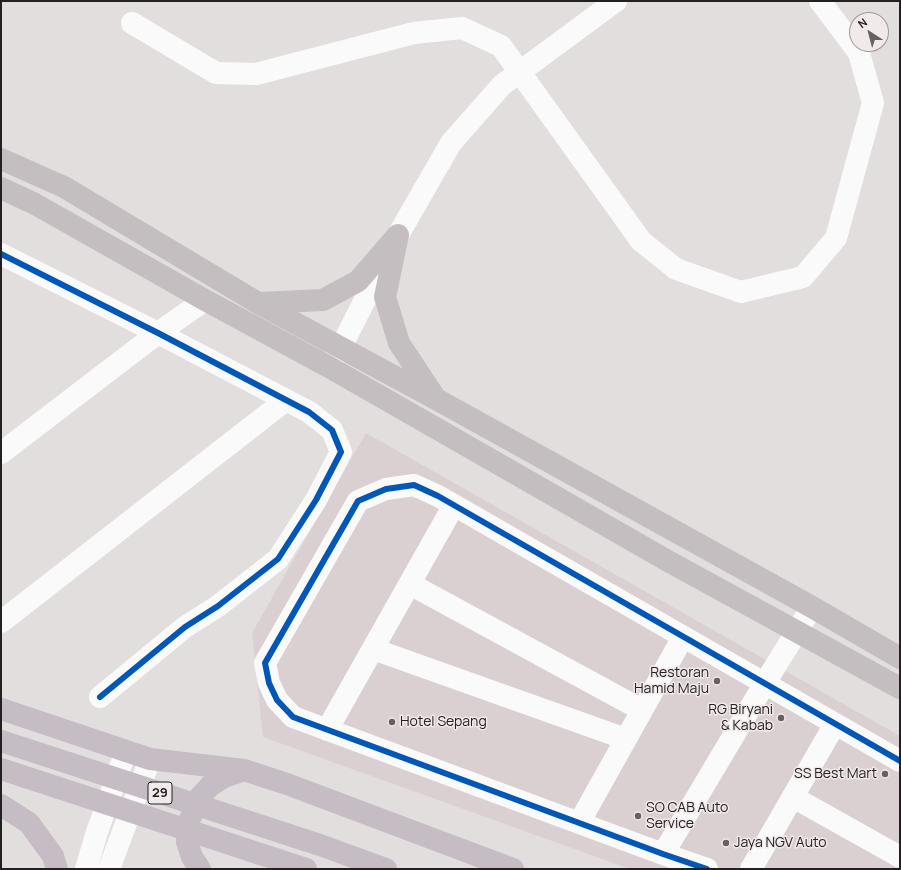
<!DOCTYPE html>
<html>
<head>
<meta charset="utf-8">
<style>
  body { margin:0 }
  #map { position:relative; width:901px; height:870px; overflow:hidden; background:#e2dede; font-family:Manrope,sans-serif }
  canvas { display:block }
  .frame { position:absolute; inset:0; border:2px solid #232021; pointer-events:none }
  .north { position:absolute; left:849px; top:12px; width:40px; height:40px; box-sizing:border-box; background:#f2e9ea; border:1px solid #9f999a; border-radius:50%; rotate:324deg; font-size:11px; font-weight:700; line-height:16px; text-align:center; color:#232021 }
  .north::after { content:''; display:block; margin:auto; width:14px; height:18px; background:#666263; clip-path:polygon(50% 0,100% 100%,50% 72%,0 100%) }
</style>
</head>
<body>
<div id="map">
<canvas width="901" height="870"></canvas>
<div class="frame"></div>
<div class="north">N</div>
</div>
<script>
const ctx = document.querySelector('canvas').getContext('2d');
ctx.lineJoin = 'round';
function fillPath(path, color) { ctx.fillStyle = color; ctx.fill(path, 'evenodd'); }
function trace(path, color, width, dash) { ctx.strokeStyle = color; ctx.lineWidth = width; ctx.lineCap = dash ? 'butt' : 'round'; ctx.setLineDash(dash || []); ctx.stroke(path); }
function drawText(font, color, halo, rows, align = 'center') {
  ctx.font = font + ' Manrope,sans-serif'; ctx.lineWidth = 3; ctx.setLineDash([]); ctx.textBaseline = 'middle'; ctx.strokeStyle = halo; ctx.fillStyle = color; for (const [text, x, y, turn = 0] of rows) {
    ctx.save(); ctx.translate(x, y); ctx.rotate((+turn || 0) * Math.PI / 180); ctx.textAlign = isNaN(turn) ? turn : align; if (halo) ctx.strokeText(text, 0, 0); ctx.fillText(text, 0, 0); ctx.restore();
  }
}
fillPath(new Path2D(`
  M366,433L900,736V869H630L263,737L252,633Z`), '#dbd0d1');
trace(new Path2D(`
  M132,23L216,73L256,74L414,33L462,28L501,46L641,241L676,269L741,292L803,277L836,238L873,103L859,53L820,1
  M1,254L158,333L309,412L332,430L341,452L316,500L278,559L218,606L185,627L100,697
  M331,364L341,347L398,235L451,143L502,85L616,1
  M1,453L158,333L205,300
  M410,584L642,710
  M1,622L286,400
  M373,649L626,739
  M327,730L454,505
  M793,797L900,857
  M579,823L683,637
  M663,854L765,683L812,607
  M86,869L97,832L126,751
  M109,869L150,759
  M707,869L663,854L293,717L277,700L269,683L265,663L358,501L386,489L414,485L438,496L900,761
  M751,869L835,724`), '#fbfafa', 22);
trace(new Path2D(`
  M1,159L64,187L258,303L436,399L812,607L900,658
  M1,188L35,204L205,300L329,367L668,561L900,688
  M398,235L385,297L399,343L434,396
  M259,303L323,300L358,281L397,236`), '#c4bec1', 22);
trace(new Path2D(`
  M1,709L150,759L244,770L287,784L513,869
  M1,741L320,845L386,869
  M1,769L306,869
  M1,805L29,823L53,856L57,869
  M200,869L192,857L187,842L188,824L198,799L210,786L224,777L244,770`), '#c6bcc3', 22);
trace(new Path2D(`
  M1,254L158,333L309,412L332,430L341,452L316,500L278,559L218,606L185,627L100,697
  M707,869L663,854L293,717L277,700L269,683L265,663L358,501L386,489L414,485L438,496L900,761`), '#0057b8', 6);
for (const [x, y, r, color] of [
  [717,681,4,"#666263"],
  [781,718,4,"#666263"],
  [392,722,4,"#666263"],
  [885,774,4,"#666263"],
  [638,816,4,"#666263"],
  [726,843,4,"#666263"]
]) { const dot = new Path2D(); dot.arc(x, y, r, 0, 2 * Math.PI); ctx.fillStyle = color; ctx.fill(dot); trace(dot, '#f2e9ea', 1.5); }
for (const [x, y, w] of [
  [160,793,24]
]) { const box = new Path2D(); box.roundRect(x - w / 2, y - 11, w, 22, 3); ctx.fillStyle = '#f2e9ea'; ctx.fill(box); trace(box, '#232021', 1); }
drawText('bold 13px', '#232021', null, [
  ["29",160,793]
]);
drawText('14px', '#232021', '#f2e9ea', [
  ["Restoran",709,673],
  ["Hamid Maju",709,689],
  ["RG Biryani",773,710],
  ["& Kabab",773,726],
  ["Hotel Sepang",400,722,"left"],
  ["SS Best Mart",877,774],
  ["SO CAB Auto",646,808,"left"],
  ["Service",646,824,"left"],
  ["Jaya NGV Auto",734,843,"left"]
], 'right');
</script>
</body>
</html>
